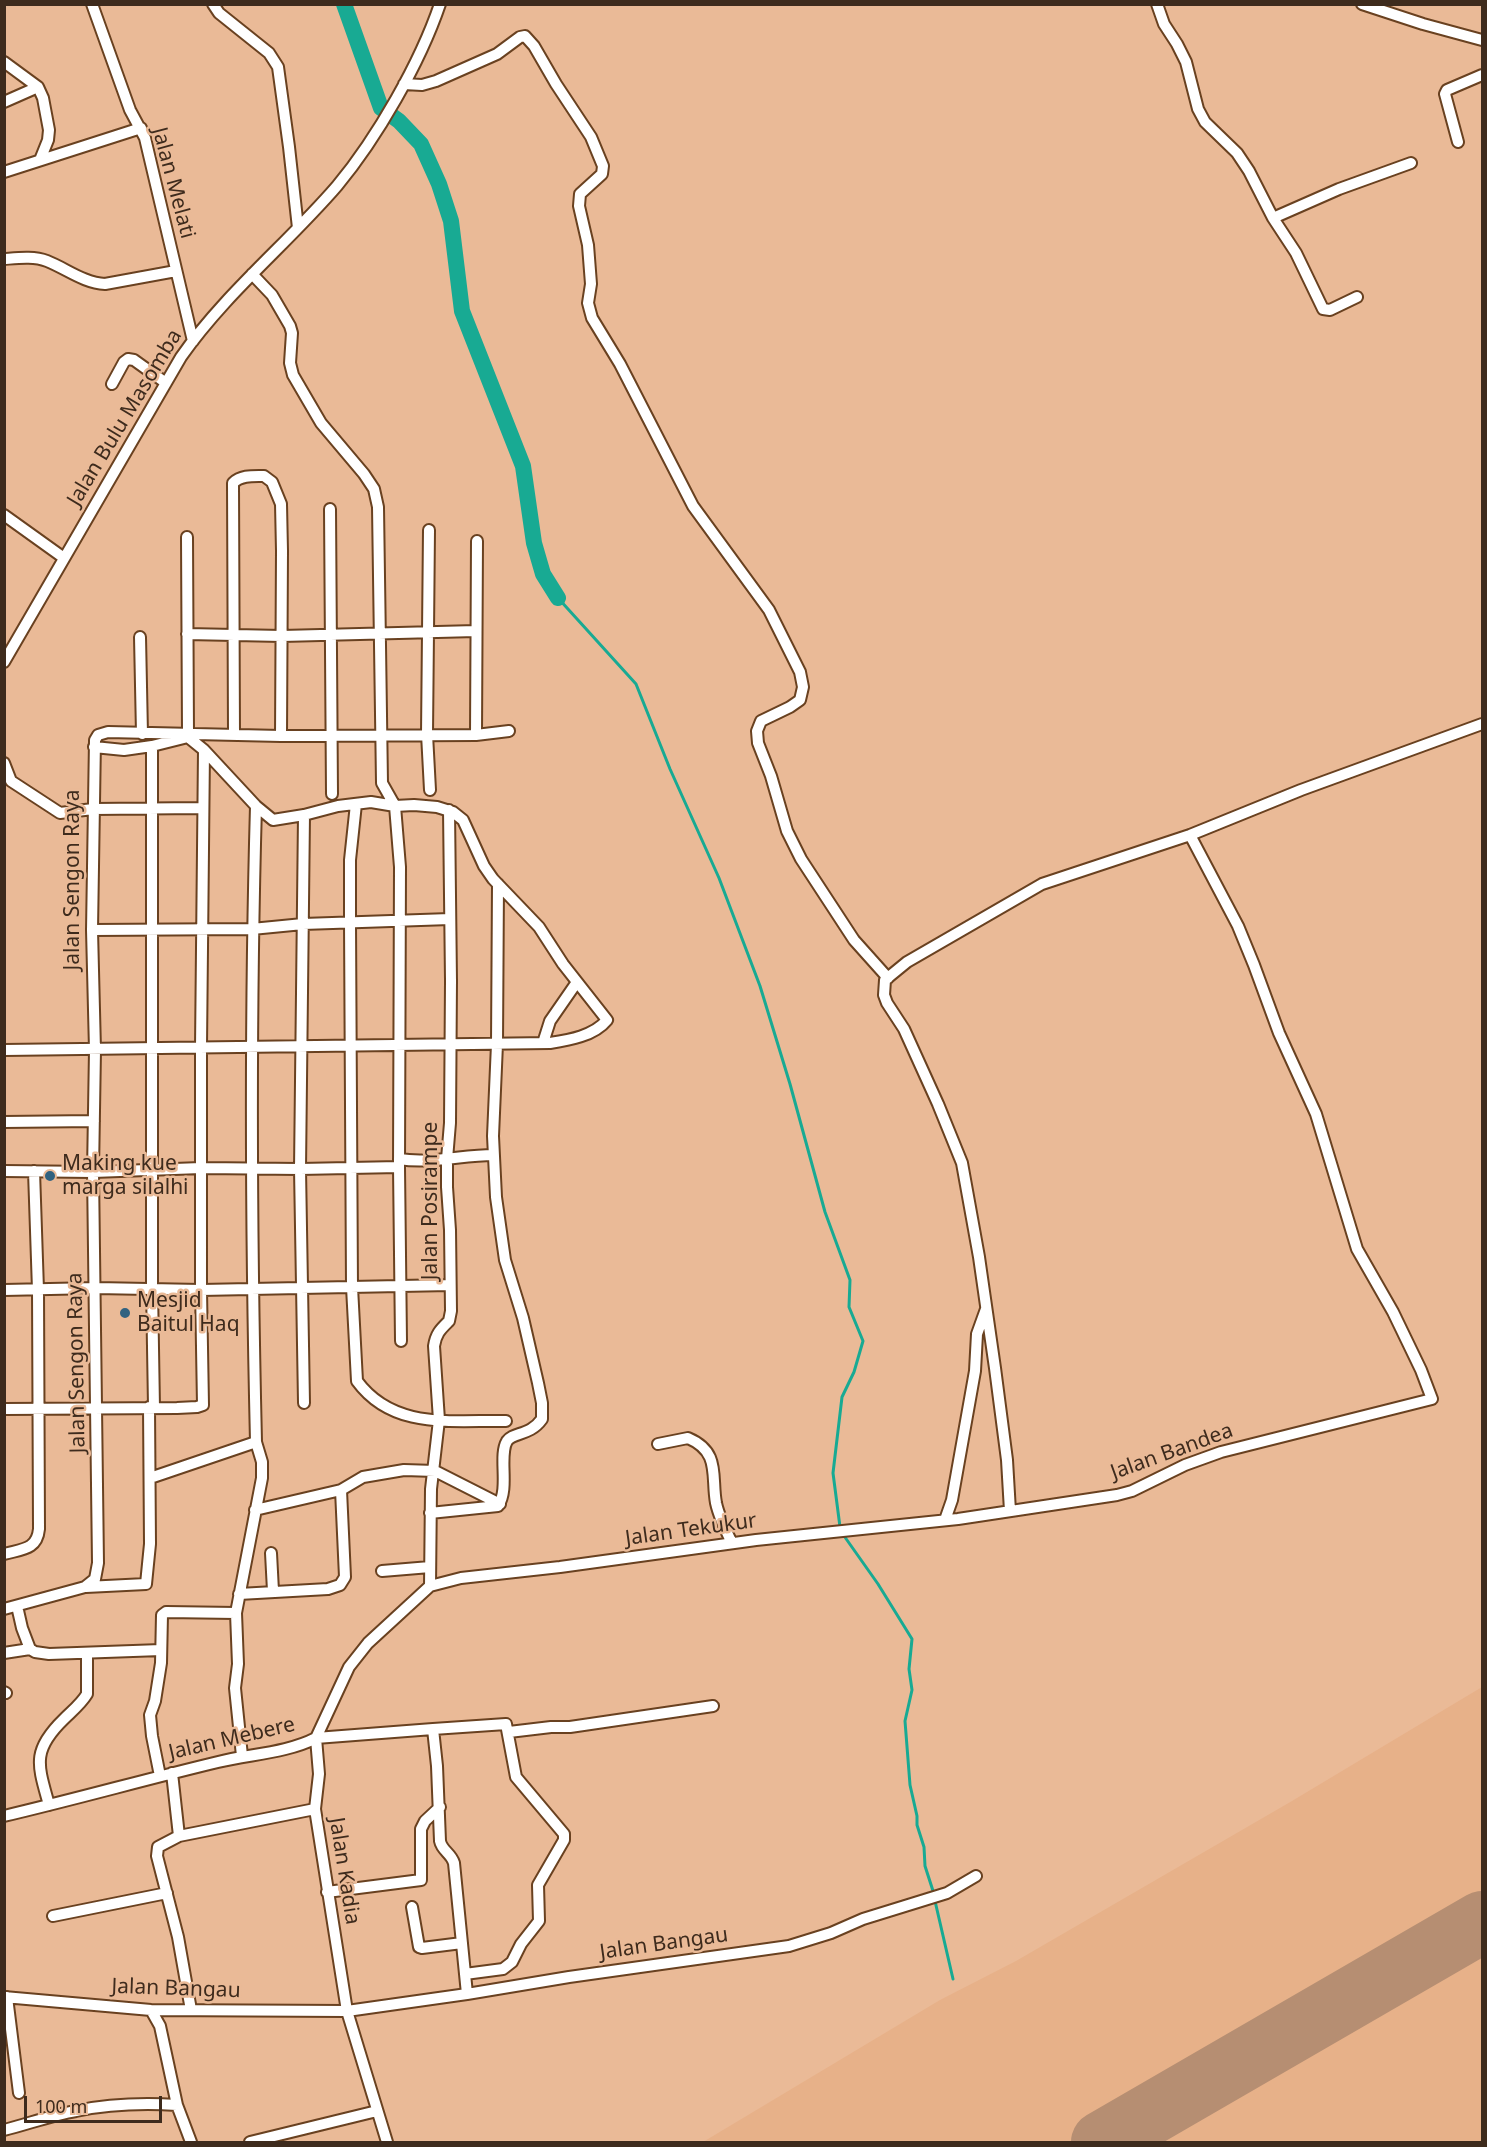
<!DOCTYPE html>
<html>
<head>
<meta charset="utf-8">
<style>
  body { margin:0 }
  #map { position:relative; width:1487px; height:2147px; overflow:hidden; background:#eaba97; font-family:"Noto Sans",sans-serif }
  canvas { display:block }
  .frame { position:absolute; inset:0; border:6px solid #3e2b1d; pointer-events:none }
  .scale { position:absolute; left:24px; top:2096px; width:138px; height:27px; box-sizing:border-box; border:3px solid #3e2b1d; border-top:0; padding-left:8px; font-size:18px; line-height:21px; white-space:nowrap; color:#3e2b1d; -webkit-text-stroke:4px #eaba97; paint-order:stroke }
</style>
</head>
<body>
<div id="map">
<canvas width="1487" height="2147"></canvas>
<div class="frame"></div>
<div class="scale">100 m</div>
</div>
<script>
const ctx = document.querySelector('canvas').getContext('2d');
ctx.lineJoin = 'round';
function fillPath(path, color) { ctx.fillStyle = color; ctx.fill(path, 'evenodd'); }
function trace(path, color, width, dash) { ctx.strokeStyle = color; ctx.lineWidth = width; ctx.lineCap = dash ? 'butt' : 'round'; ctx.setLineDash(dash || []); ctx.stroke(path); }
function drawText(font, color, halo, rows, align = 'center') {
  ctx.font = font + ' "Noto Sans",sans-serif'; ctx.lineWidth = 5; ctx.setLineDash([]); ctx.textBaseline = 'middle'; ctx.strokeStyle = halo; ctx.fillStyle = color; for (const [text, x, y, turn = 0] of rows) {
    ctx.save(); ctx.translate(x, y); ctx.rotate((+turn || 0) * Math.PI / 180); ctx.textAlign = isNaN(turn) ? turn : align; if (halo) ctx.strokeText(text, 0, 0); ctx.fillText(text, 0, 0); ctx.restore();
  }
}
fillPath(new Path2D(`
  M1482,1687V2142H703L940,2000L1016,1961L1292,1801Z`), '#e7b189');
trace(new Path2D(`
  M558,598L636,684L670,769L719,878L760,986L790,1084L825,1212L850,1280L849,1307L863,1341L854,1372L842,1397L833,1473L840,1527
  M842,1533L878,1584L912,1639L909,1669L912,1690L905,1721L910,1785L917,1816V1825L924,1847L925,1866L934,1894
  M935,1901L953,1979`), '#18aa93', 3);
trace(new Path2D(`
  M344,4L381,108L399,121L421,144L439,184L451,221L462,311L523,466L534,543L543,574L558,598`), '#18aa93', 16);
trace(new Path2D(`
  M1102,2142L1482,1922`), '#b68e72', 62);
const minor = new Path2D(`
  M92,4L130,110L145,138L193,341
  M213,4L219,13L269,53L278,67L289,147L298,228
  M1157,4L1164,24L1177,44L1186,62L1198,109L1205,122L1237,153L1249,171L1273,218L1296,253L1323,309L1330,310L1357,297
  M1362,4L1423,24L1482,40
  M4,62L38,87L43,98L49,130L48,140L40,160
  M404,84L422,85L436,81L497,54L520,37L525,36L534,46L556,84L591,137L603,166L602,174L580,194L579,206L588,245L591,284L588,303L592,318L620,364L693,506L769,610L800,672L803,687L800,700L790,707L761,721L757,731L758,743L771,776L787,831L801,859L854,940L888,978
  M4,102L38,87
  M1458,142L1445,94L1447,90L1482,75
  M4,172L141,128
  M1273,218L1339,189L1411,163
  M4,259C18,258 34,256 47,261C67,269 84,283 105,284L176,271
  M252,274L272,295L290,326L292,333L290,363L293,375L321,423L364,474L374,489L378,507L382,783L395,806L400,867L399,1167L401,1341
  M112,384L124,362L128,359L134,360L166,383
  M330,509L332,794
  M4,515L64,558
  M429,530L427,734L430,790
  M187,537L188,733
  M187,634L282,636L476,631
  M140,637L142,734
  M4,662L181,357C225,294 287,244 337,186C377,138 420,63 440,4
  M234,735L233,483C241,475 253,476 264,476L272,482L281,504L282,551L281,736
  M476,735L477,541
  M152,746V1288L154,1407
  M4,763L11,781L60,813L93,809L202,808
  M356,804L350,860V923L352,1287L357,1381C393,1430 451,1420 506,1421
  M304,815L300,1169L304,1403
  M92,930L252,929L303,924L450,919
  M543,1043L550,1021L577,982
  M4,1050L550,1043C569,1040 594,1036 607,1020L563,964L539,927L493,879L484,866L463,820L453,812L437,807L414,805L395,806L371,802L338,806L304,815L273,820L256,806L204,750L188,737L152,746L124,750L94,747
  M4,1122L94,1121
  M399,1159C431,1164 462,1155 493,1155
  M4,1171L93,1172L201,1168L300,1169L399,1167
  M4,1290L96,1288L201,1290L450,1285
  M4,1409L177,1408L197,1407L203,1405L201,1290V1047L204,750
  M658,1444L688,1438C721,1452 711,1476 716,1503C719,1517 726,1531 732,1543
  M150,1478L256,1442
  M255,1510L341,1490L363,1477L404,1470L435,1471L500,1504
  M1010,1511L1007,1460L995,1368L979,1257L962,1163L938,1104L904,1029L887,1003L884,995L885,980L907,962L1042,884L1190,835L1301,790L1482,724
  M430,1513L498,1506C510,1488 498,1456 507,1441C513,1432 530,1436 542,1419V1403L538,1383L523,1318L505,1260L496,1197L493,1136L497,1044L498,884
  M945,1520L952,1500L975,1371L977,1334L986,1309
  M271,1553L273,1591
  M4,1554C22,1549 37,1550 39,1529L38,1290L34,1171
  M382,1571L430,1567
  M430,1586L461,1578L560,1567L756,1540L958,1519L1117,1495L1132,1491L1185,1465L1221,1452L1432,1399L1421,1370L1393,1312L1357,1249L1316,1114L1279,1033L1254,965L1238,926L1190,835
  M430,1586L431,1489L439,1420L434,1346C436,1333 441,1329 449,1321L451,1311L450,1230L447,1187V1159L450,1123L451,981L449,810
  M86,1587L146,1584L150,1544L149,1407
  M239,1594L328,1589L340,1585L345,1577L341,1490
  M17,1606L22,1628L30,1649
  M4,1609L85,1587L95,1579L98,1563L93,1172L95,1050L92,930L95,740L98,735L108,732L281,736L476,735L509,731
  M4,1653L30,1649L35,1652L49,1654L161,1650
  M4,1692L6,1693
  M433,1729L506,1724L516,1777L564,1834V1840L538,1885L539,1921L521,1944L512,1962L503,1969L465,1974
  M509,1732L551,1727H570L713,1706
  M242,1756L235,1688L238,1664L236,1613L262,1478V1462L256,1442C251,1230 250,1018 256,806
  M172,1773L179,1836
  M160,1776L152,1736L150,1715L155,1701L161,1663L162,1615L166,1612L236,1613
  M49,1805C38,1765 31,1751 64,1719C72,1711 81,1704 87,1694V1653
  M4,1816C76,1799 147,1779 218,1762C250,1754 287,1753 316,1738L349,1667L368,1643L430,1586
  M327,1892L421,1880V1829L425,1821L440,1807
  M412,1907L419,1947L422,1948L462,1943
  M53,1916L167,1893
  M4,1997L151,2010L347,2011L467,1994L569,1977L789,1946L831,1933L863,1919L947,1893L976,1876
  M7,1997L19,2093
  M151,2010L160,2026L177,2105L191,2142
  M191,2010L178,1937L157,1856L158,1847L179,1836L315,1809
  M4,2130C28,2124 52,2115 76,2111C109,2104 143,2103 177,2105
  M250,2142L377,2111
  M387,2142L347,2011L315,1809L319,1774L316,1738L433,1729L437,1766L440,1841C442,1851 451,1853 454,1863L467,1994`);
trace(minor, '#694120', 14);
trace(minor, '#fff', 10);
for (const [x, y, r, color] of [
  [50,1176,6,"#316280"],
  [125,1313,6,"#316280"]
]) { const dot = new Path2D(); dot.arc(x, y, r, 0, 2 * Math.PI); ctx.fillStyle = color; ctx.fill(dot); trace(dot, '#eaba97', 2); }
drawText('21px', '#3e2b1d', '#eaba97', [
  ["Jalan Melati",173,183,75],
  ["Jalan Bulu Masomba",125,418,-59],
  ["Jalan Sengon Raya",73,880,-90],
  ["Jalan Posirampe",431,1201,-90],
  ["Jalan Sengon Raya",77,1363,-91],
  ["Jalan Bandea",1172,1452,-20],
  ["Jalan Tekukur",691,1530,-8],
  ["Jalan Mebere",232,1739,-13],
  ["Jalan Kadia",344,1871,81],
  ["Jalan Bangau",664,1944,-8],
  ["Jalan Bangau",176,1989,2]
]);
drawText('21px', '#3e2b1d', '#eaba97', [
  ["Making kue",62,1164],
  ["marga silalhi",62,1188],
  ["Mesjid",137,1301],
  ["Baitul Haq",137,1325]
], 'left');
</script>
</body>
</html>
